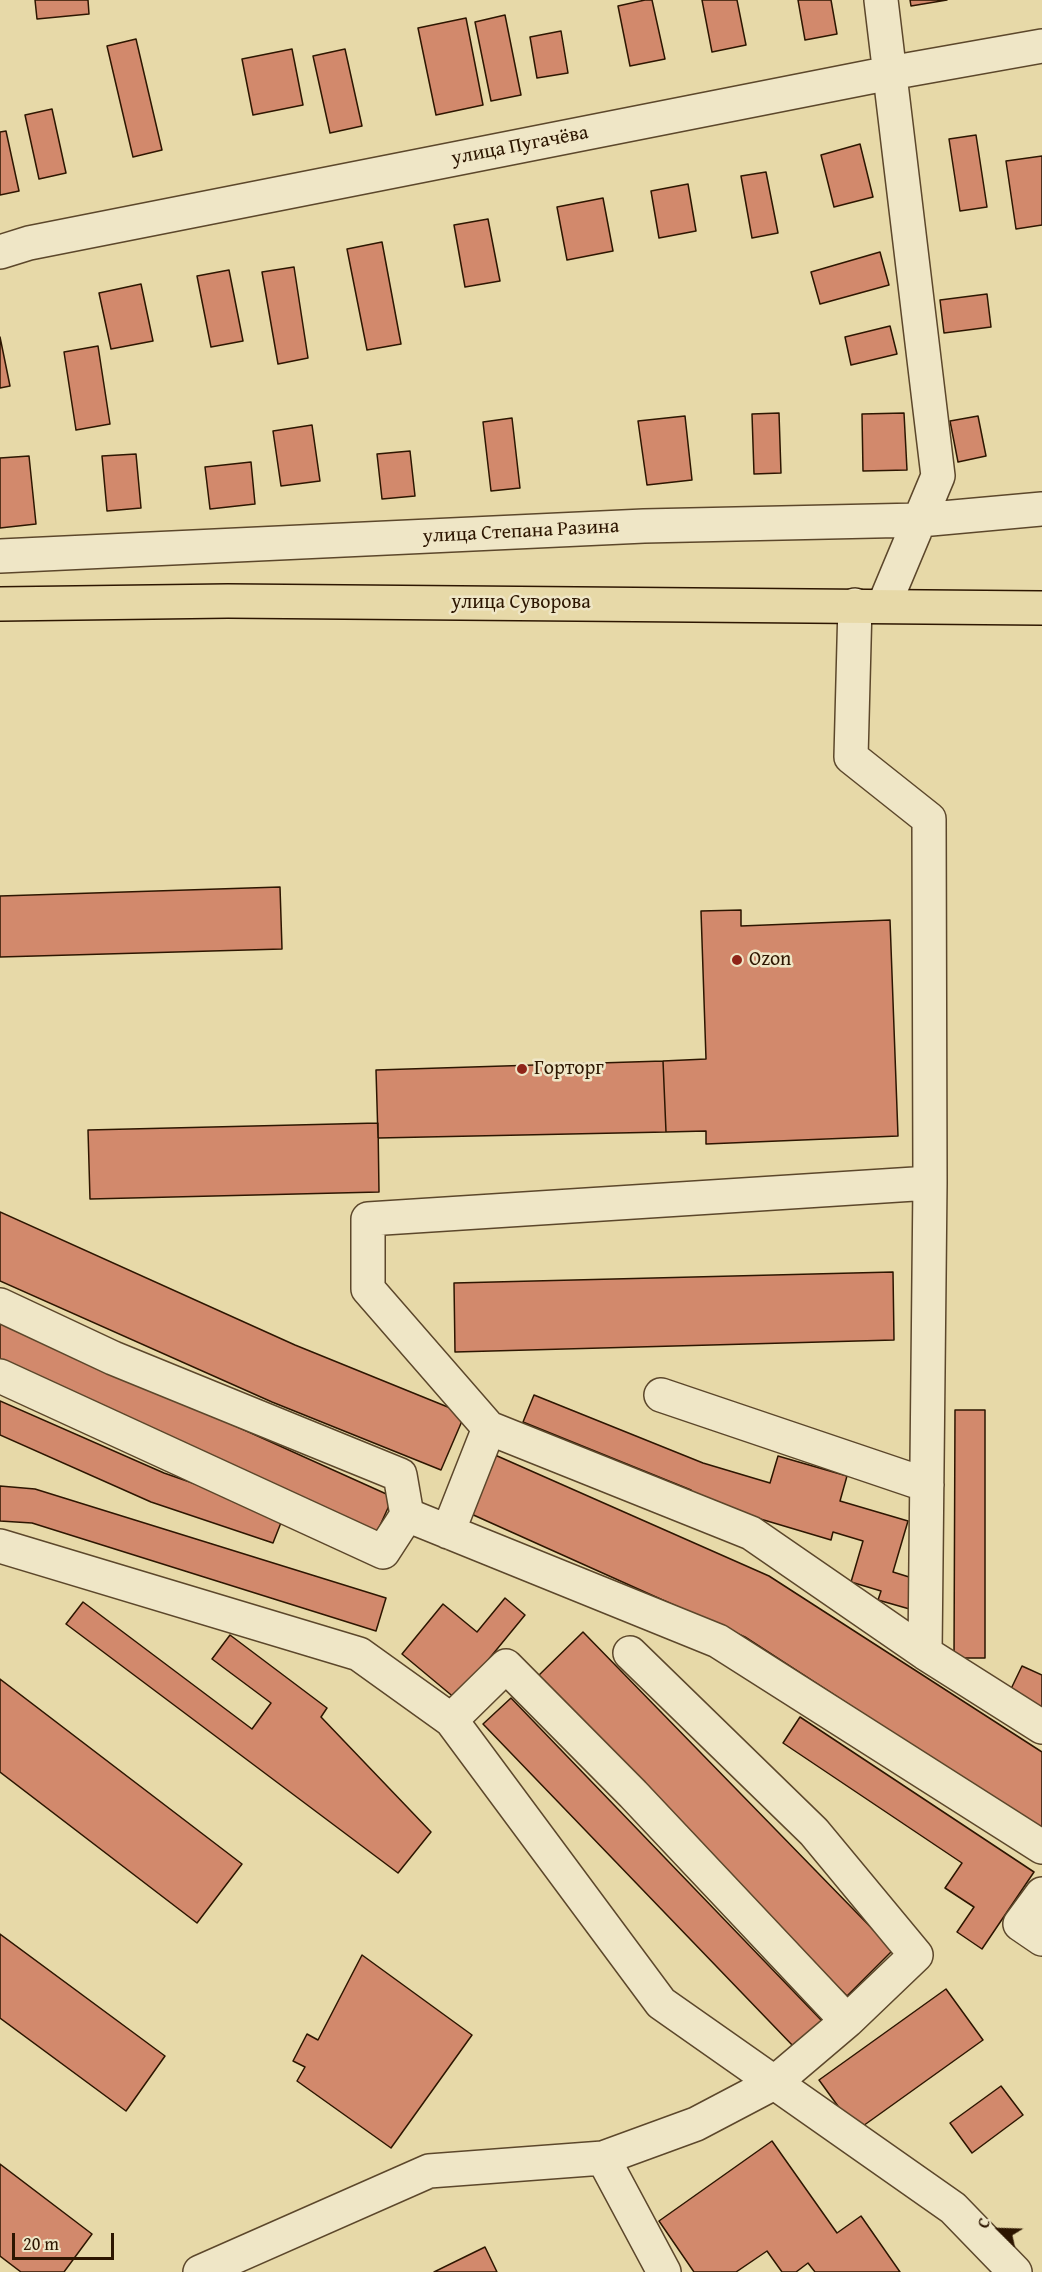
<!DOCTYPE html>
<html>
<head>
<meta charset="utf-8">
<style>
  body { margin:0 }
  #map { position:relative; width:1042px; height:2272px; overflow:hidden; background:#e7d9a8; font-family:"Gentium Book Plus",serif }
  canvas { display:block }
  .north { position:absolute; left:970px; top:2200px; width:60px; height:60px; -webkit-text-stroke:4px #efe6c6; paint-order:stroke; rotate:293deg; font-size:16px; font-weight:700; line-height:24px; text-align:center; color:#2d1601 }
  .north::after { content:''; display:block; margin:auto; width:21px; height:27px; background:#2d1601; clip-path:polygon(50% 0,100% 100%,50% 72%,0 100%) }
  .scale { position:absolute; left:12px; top:2233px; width:102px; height:27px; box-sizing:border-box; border:3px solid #2d1601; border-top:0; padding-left:8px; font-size:18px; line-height:21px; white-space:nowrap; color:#2d1601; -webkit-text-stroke:4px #efe6c6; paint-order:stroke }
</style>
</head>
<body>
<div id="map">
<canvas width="1042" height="2272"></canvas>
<div class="north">С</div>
<div class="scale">20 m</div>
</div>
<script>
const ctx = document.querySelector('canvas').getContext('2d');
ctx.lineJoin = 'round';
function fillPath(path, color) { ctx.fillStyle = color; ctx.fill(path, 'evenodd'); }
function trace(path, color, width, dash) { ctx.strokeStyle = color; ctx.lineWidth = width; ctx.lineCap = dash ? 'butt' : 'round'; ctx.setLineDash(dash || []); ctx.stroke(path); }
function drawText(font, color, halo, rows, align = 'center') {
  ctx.font = font + ' "Gentium Book Plus",serif'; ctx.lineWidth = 5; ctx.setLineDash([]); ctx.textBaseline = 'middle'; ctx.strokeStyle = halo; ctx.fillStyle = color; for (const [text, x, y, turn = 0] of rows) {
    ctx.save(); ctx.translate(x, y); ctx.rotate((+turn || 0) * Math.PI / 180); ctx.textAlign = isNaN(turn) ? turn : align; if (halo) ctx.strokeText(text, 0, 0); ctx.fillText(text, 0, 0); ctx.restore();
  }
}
const building = new Path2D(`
  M35,0H88L89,14L37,19Z
  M645,0H652L665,59L630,66L618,6Z
  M702,0H737L746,45L712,52Z
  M798,0H831L837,34L805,40Z
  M910,0H947L911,6Z
  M505,15L521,95L491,101L475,22Z
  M466,18L483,105L436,115L418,28Z
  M561,31L568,73L537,78L530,37Z
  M136,39L162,150L133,157L107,46Z
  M292,49L303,105L253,115L242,59Z
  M345,49L362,126L330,133L313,56Z
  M52,109L66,173L39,179L25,115Z
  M6,131L19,191L0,195V132Z
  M976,135L987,207L960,211L949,139Z
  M860,144L873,197L834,207L821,155Z
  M1042,156V225L1016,229L1006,161Z
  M766,172L778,233L752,238L741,176Z
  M688,184L696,231L659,238L651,191Z
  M603,198L613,251L567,260L557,207Z
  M488,219L500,281L465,287L454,225Z
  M382,242L401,344L367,350L347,249Z
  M880,252L889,285L820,304L811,272Z
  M294,267L308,358L278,364L262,272Z
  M229,270L243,341L211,347L197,276Z
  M141,284L153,341L111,349L99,293Z
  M987,294L991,327L944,333L940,300Z
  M890,326L897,354L851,365L845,337Z
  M0,337L10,386L0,388Z
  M98,346L110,424L76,430L64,352Z
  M779,413L781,473L754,474L752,414Z
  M904,413L907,470L863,471L862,414Z
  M685,416L692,480L647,485L638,421Z
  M978,416L986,456L958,462L950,421Z
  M512,418L520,488L491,491L483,422Z
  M312,425L320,481L281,486L273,431Z
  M410,451L415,496L382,499L377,454Z
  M136,454L141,508L107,511L102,456Z
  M29,456L36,524L0,528V458Z
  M251,462L255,504L210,509L205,467Z
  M280,887L282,949L0,957V896Z
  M741,910V926L890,920L898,1136L706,1144V1131L666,1132L663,1061L706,1059L701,911Z
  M663,1061L666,1132L378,1138L376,1070Z
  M378,1123L379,1192L90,1199L88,1130Z
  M0,1212L295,1345L465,1414L441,1470L272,1402L0,1281Z
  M893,1272L894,1340L455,1352L454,1283Z
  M0,1320L393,1497L377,1532L0,1362Z
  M534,1395L703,1463L770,1483L778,1456L847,1476L840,1501L908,1521L893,1572L922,1581L913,1610L878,1600L881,1591L851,1582L863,1541L833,1532L831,1540L690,1498L691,1490L523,1422Z
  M0,1401L164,1473L284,1515L273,1543L151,1502L0,1435Z
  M955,1410H985V1658H954Z
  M495,1455L769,1576L1042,1752V1830L745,1637L469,1513Z
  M0,1486L35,1489L386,1598L376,1631L32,1523L0,1521Z
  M505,1598L525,1615L456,1699L402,1654L443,1604L477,1632Z
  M83,1602L252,1729L271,1703L212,1659L230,1635L327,1708L321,1717L431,1832L398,1873L66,1624Z
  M583,1632L893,1950L847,1996L536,1678Z
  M1022,1666L1042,1675V1708L1009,1693Z
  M0,1679L242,1864L197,1923L0,1772Z
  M511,1698L822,2021L795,2048L483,1724Z
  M800,1717L1034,1872L982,1949L957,1932L974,1907L945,1888L962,1863L783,1743Z
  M0,1934L165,2056L126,2111L0,2018Z
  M362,1955L472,2035L391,2148L297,2081L305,2067L293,2061L307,2034L318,2040Z
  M946,1989L983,2040L856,2131L819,2080Z
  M1001,2086L1023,2115L972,2153L950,2123Z
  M772,2141L837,2233L861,2216L900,2272H815L808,2263L796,2272H782L767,2251L736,2272H694L659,2221Z
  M0,2164L92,2234L64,2272H21L0,2256Z
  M485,2247L497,2272H434Z`);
fillPath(building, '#d2896c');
trace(building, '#2d1601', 1.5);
const minor = new Path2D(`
  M881,0L938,476L884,605
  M0,252L29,243L890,73L1042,46
  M0,556L644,526L920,520L1042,509
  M855,605L851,757L929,819L930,1183
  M0,1305L113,1358L400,1475L407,1515L718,1641L1042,1847
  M0,1376L383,1552L407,1515
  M661,1395L927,1485
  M489,1428L368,1289V1219L930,1183L925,1653
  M448,1532L489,1428L751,1533L925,1653L1042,1727
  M0,1546L359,1654L451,1720L661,2003L953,2208L1015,2272
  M451,1720L506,1666L633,1794L847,2021L916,1955L814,1832L630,1653
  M1042,1894L1020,1924L1042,1939
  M603,2158L664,2272
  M200,2272L429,2171L603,2158L696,2124L774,2083L847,2021`);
const major = new Path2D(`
  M0,604L228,601L1042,608`);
trace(minor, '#5c472b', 36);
trace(major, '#2d1601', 36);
trace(minor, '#efe6c6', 33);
trace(major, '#e7d9a8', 33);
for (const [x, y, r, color] of [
  [737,960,6,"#8f2418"],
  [522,1069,6,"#8f2418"]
]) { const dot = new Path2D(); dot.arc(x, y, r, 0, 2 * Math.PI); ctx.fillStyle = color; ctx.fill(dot); trace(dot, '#efe6c6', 2); }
drawText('20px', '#2d1601', '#efe6c6', [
  ["улица Пугачёва",520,146,-11],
  ["улица Степана Разина",521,532,-3],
  ["улица Суворова",521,603]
]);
drawText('20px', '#2d1601', '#efe6c6', [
  ["Ozon",749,960],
  ["Горторг",534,1069]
], 'left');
</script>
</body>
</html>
